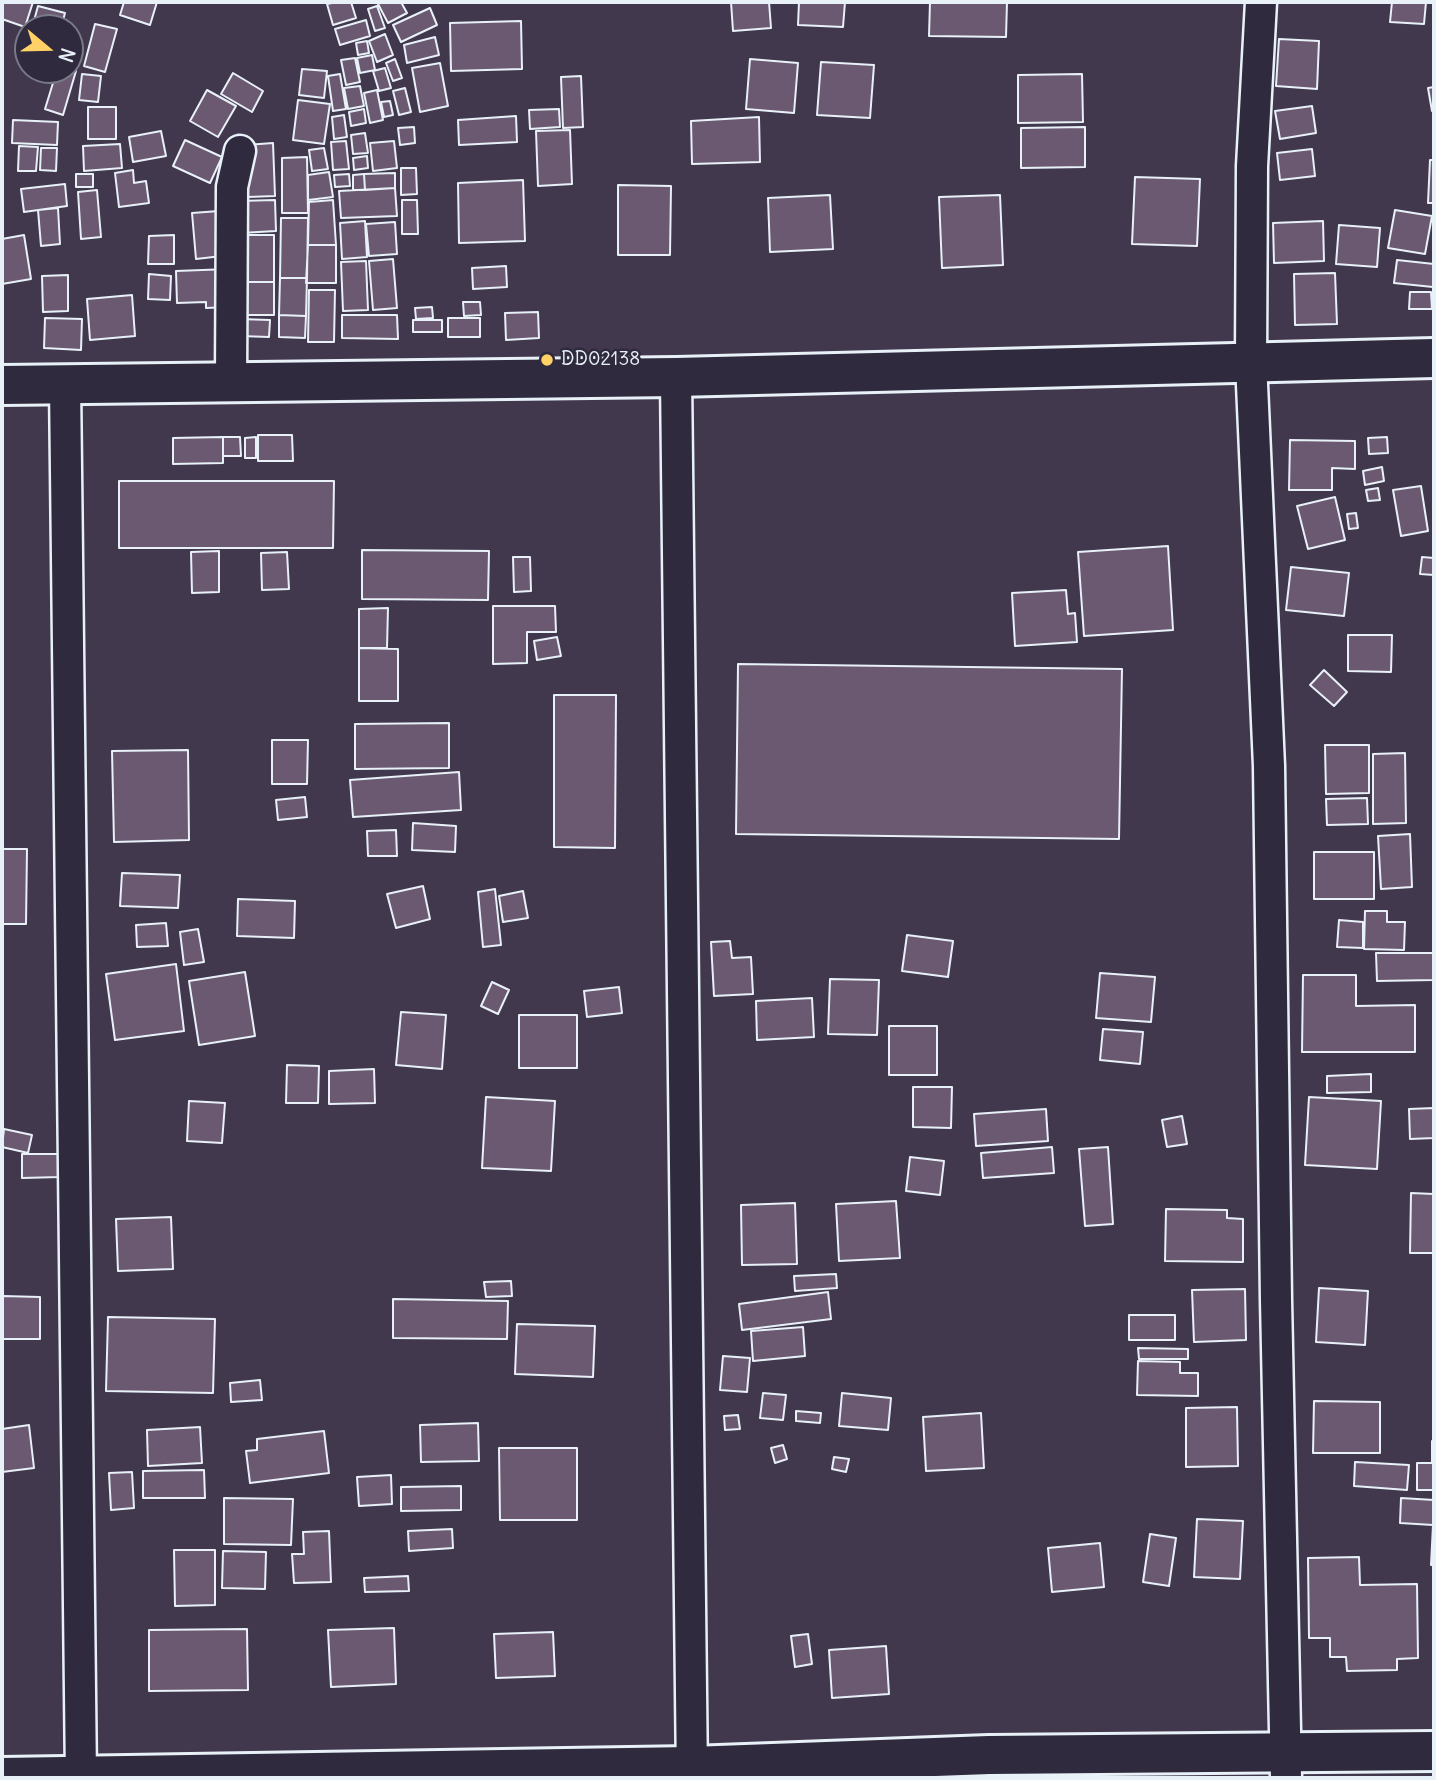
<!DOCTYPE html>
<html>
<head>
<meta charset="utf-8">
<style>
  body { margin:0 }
  #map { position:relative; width:1436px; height:1780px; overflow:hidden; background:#41384d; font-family:Delius,sans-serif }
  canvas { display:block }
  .frame { position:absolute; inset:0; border:4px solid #e8f1f8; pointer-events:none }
  .north { position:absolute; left:14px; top:14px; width:70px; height:70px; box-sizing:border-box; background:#2f2a3d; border:2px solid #797a88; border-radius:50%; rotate:109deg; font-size:19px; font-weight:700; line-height:28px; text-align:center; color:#e8f1f8 }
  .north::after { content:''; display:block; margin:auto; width:24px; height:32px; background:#ffd166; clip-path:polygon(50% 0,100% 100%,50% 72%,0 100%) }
</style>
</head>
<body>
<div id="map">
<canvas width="1436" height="1780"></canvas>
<div class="frame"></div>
<div class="north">N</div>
</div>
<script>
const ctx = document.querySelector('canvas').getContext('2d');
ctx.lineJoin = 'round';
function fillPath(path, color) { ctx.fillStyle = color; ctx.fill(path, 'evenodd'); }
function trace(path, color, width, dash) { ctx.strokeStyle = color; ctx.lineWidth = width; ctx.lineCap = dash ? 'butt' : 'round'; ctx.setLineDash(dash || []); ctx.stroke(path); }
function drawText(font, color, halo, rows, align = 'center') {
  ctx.font = font + ' Delius,sans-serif'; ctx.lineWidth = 5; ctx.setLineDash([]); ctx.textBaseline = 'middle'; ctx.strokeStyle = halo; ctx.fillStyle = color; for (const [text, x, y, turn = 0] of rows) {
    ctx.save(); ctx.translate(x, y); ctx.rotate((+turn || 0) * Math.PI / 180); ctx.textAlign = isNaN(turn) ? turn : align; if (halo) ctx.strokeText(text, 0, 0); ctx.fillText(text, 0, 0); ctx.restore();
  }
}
const building = new Path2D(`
  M2,2H33L25,27L2,19Z
  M124,2H157L150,25L120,15Z
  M337,2H351L356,18L333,25L327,4Z
  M383,2H401L407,13L388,23L378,4Z
  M731,2H769L771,28L733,31Z
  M799,2H845L843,27L798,25Z
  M930,2H1007L1006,37L929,36Z
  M1392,2H1426L1424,24L1390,22Z
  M38,6L65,13L61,28H32Z
  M377,6L385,28L375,31L368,9Z
  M430,8L437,25L401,42L393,25Z
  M366,20L370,36L340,45L335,29Z
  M521,21L522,69L451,71L450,23Z
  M95,24L117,29L105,72L84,66Z
  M385,34L393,55L377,62L369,41Z
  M435,37L439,55L407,63L404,45Z
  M1279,39L1319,41L1317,89L1276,86Z
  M367,41L369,53L358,55L356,43Z
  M372,55L375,70L360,73L357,58Z
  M355,58L360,82L346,85L341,60Z
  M395,59L402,78L393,81L386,63Z
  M750,59L798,63L794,113L746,109Z
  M821,62L874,65L870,118L817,115Z
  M440,63L448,106L420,112L412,68Z
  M385,68L391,88L379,91L373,71Z
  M302,69L327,71L324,98L299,95Z
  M57,70L76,71L63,115L45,109Z
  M233,73L263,91L252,112L221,94Z
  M82,74L101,76L98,102L79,100Z
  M340,74L346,109L333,111L328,76Z
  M1082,74L1083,122L1018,123V75Z
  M581,76L583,127L563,128L561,77Z
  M360,86L364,106L348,109L344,88Z
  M1434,87V111H1432L1428,88Z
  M405,88L411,112L399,115L393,91Z
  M207,90L236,106L218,137L190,121Z
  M377,90L383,120L370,123L364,93Z
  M298,100L330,104L324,144L293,140Z
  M390,101L393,115L384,117L381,102Z
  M1312,106L1316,133L1280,139L1275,111Z
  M88,107H116V139H88Z
  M364,109L366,123L351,126L349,112Z
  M559,109L560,127L530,129L529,110Z
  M344,115L347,137L334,139L332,117Z
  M516,116L517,142L459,145L458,120Z
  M759,117L760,162L692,164L691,121Z
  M13,120L58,122L57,145L12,143Z
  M414,127L415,143L400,145L398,128Z
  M1085,127V167L1021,168V128Z
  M570,130L572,184L538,186L536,131Z
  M161,131L166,156L133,162L129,137Z
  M365,133L368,153L353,154L351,135Z
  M185,140L222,157L210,183L173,166Z
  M346,141L349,169L333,170L331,142Z
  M394,141L397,168L373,171L370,143Z
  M273,143L275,196L248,197L246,145Z
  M120,144L122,168L84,171L83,146Z
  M19,146L38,147L36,171H18Z
  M41,148H57L56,171L40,170Z
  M324,148L328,169L312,171L309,150Z
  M1312,149L1315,176L1280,180L1277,153Z
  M367,156L368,168L354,170L353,158Z
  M307,157L308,213H282V158Z
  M1430,160H1434V203H1428Z
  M401,168H416L417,194L401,195Z
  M133,170L134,183L146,181L149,203L119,207L115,173Z
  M329,172L333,197L308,200V175Z
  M395,173V188L365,190L364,174Z
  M76,174H93V187H76Z
  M349,174L350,186L335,187L334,175Z
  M364,174L365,190H353V175Z
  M1135,177L1200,179L1197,246L1132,244Z
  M523,180L525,241L459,243L458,183Z
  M65,184L67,206L24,212L21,189Z
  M618,185L671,186L670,255H618Z
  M395,188L397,216L341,218L339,191Z
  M97,190L101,237L81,239L78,192Z
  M830,195L833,249L770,252L768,198Z
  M1000,195L1003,265L942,268L939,197Z
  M275,200L276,231L241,233L239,201Z
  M333,200L336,245H308L309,202Z
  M402,200H417L418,234H402Z
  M58,208L60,244L41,246L38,210Z
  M1395,210L1432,216L1425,254L1388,248Z
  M219,211L222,256L196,259L192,213Z
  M281,218H308L307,278H280Z
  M365,221L367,257L342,259L340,223Z
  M1323,221L1324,261L1274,263L1273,223Z
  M395,222L397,254L369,256L366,224Z
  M1339,225L1380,228L1377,267L1336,264Z
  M24,235L31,279L2,284V239Z
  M174,235V264H148L149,236Z
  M240,235H274V282H240Z
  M308,245H336V283H306Z
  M393,259L397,308L373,310L369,261Z
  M1397,260L1434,264L1433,287L1394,283Z
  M366,261L368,310L343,311L341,262Z
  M506,266L507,287L473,289L472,268Z
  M229,269V307L206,308V302L177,303L176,271Z
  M1335,273L1337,324L1295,325L1294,274Z
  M149,274L171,276L170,300L148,299Z
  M68,275V311L43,312L42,276Z
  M280,278H307L306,316L279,315Z
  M240,282H274V315H240Z
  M309,290H335L334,342H308Z
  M1410,292H1431L1432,309H1409Z
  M132,295L135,336L90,340L87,299Z
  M463,302H480L481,315L464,316Z
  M432,307L433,318L416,319L415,308Z
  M538,312L539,338L506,340L505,313Z
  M279,315L306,316L305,338L279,337Z
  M342,315H397L398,339L342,338Z
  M45,318L82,319L81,350L44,348Z
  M448,318H480V337H448Z
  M240,319L270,320L269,337L240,336Z
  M413,320H442V332H413Z
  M258,435H292L293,461H258Z
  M223,437V463L173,464V438Z
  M223,437H240L241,456H223Z
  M256,437V458H245V438Z
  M1387,437L1388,453L1369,454L1368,438Z
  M1290,440L1355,441V469L1332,468V490H1289Z
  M1382,467L1384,481L1365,485L1363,471Z
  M119,481H334L333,548H119Z
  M1421,486L1428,531L1401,536L1393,490Z
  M1378,488L1380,500L1368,501L1366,490Z
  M1335,497L1345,540L1308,549L1297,506Z
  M1356,513L1358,528L1349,529L1347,514Z
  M1168,546L1173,630L1084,636L1078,552Z
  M362,550L489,551L488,600L362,599Z
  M219,551V592L192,593L191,552Z
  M287,552L289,589L262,590L261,553Z
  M513,557H530L531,591L514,592Z
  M1422,557L1434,558V575L1420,574Z
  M1291,567L1349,573L1344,616L1286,610Z
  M1066,590L1068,614L1075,613L1077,642L1015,646L1012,593Z
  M493,606H555L556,632H527V663L493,664Z
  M388,608L387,648H359V609Z
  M1348,635H1392L1391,672L1348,671Z
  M557,637L561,656L537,660L534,641Z
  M359,648L398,649V701H359Z
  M738,664L1122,669L1119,839L736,834Z
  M1324,670L1347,692L1334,706L1310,685Z
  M554,695H616L615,848L554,847Z
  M449,723V768L355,769V724Z
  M272,740H308L307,784H272Z
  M1325,745H1369V793L1326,794Z
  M188,750L189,840L114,842L112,751Z
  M1405,753L1406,823L1373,824V754Z
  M459,772L461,810L353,817L350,780Z
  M305,797L307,817L278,820L276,800Z
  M1367,798L1368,824L1327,825L1326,799Z
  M413,823L456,826L455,852L412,850Z
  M396,830L397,856H368L367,831Z
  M1410,834L1412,887L1381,889L1378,836Z
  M2,849H27L26,924H2Z
  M1314,852H1374V899H1314Z
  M122,873L180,875L178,908L120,906Z
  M423,886L430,919L396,928L387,894Z
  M495,889L501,945L483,947L478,892Z
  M523,891L528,918L503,922L499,896Z
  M238,899L295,901L294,938L237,936Z
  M1365,911H1387V922H1405L1404,950L1364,949Z
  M1339,920L1363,922V948L1337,947Z
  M166,923L168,946L137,947L136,925Z
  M198,929L204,962L184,965L180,932Z
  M907,935L953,941L948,977L902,971Z
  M730,941L732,958L751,957L753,994L714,996L711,942Z
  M1376,953H1434V980L1377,981Z
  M176,964L184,1031L115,1040L106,974Z
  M245,972L255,1036L199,1045L189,981Z
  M1100,973L1155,977L1151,1022L1096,1018Z
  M1303,975H1356V1006L1415,1005V1052H1302Z
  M830,979L879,980L877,1035L828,1034Z
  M492,982L509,990L498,1014L481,1006Z
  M619,987L622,1013L587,1017L584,991Z
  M812,998L814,1037L757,1040L756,1001Z
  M401,1012L446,1015L442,1069L396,1065Z
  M519,1015H577V1068H519Z
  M889,1026H937V1075H889Z
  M1103,1029L1143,1032L1140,1064L1100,1060Z
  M287,1065L319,1066L318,1103H286Z
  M374,1069L375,1103L329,1104V1071Z
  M1371,1074V1092L1327,1093V1076Z
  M913,1087H952L951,1128L913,1127Z
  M486,1097L555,1101L551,1171L482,1168Z
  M1309,1097L1381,1101L1377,1169L1305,1165Z
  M189,1101L225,1103L222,1143L187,1141Z
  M1434,1108V1138L1410,1139L1409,1109Z
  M1046,1109L1048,1141L976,1146L974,1114Z
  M1182,1116L1187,1144L1167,1147L1162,1120Z
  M4,1129L32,1135L28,1153L2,1147Z
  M1052,1147L1054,1173L983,1178L981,1153Z
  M1108,1147L1113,1224L1085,1226L1079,1149Z
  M22,1154H59L60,1177L22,1178Z
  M910,1157L944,1161L940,1195L906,1191Z
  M1411,1193L1434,1194V1253H1410Z
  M896,1201L900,1258L839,1261L836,1204Z
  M795,1203L797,1264L742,1265L741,1205Z
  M1166,1209L1227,1210V1218L1243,1219V1262L1165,1261Z
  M171,1217L173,1269L118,1271L116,1219Z
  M836,1274L837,1288L795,1291L794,1276Z
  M511,1281L512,1296L486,1297L484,1282Z
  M1319,1288L1368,1291L1365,1345L1316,1342Z
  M1245,1289L1246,1340L1194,1342L1192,1290Z
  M828,1292L831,1319L742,1330L739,1304Z
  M3,1296L40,1297V1339H2Z
  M393,1299L508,1301L507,1339L393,1338Z
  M1129,1315H1175V1340H1129Z
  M108,1317L215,1319L213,1393L106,1391Z
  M517,1324L595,1326L593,1377L515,1374Z
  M803,1327L805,1356L753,1361L751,1331Z
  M1138,1348L1188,1349V1359H1139Z
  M723,1356L750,1358L747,1392L720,1390Z
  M1138,1361L1180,1362V1373H1198V1396L1137,1395Z
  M260,1380L262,1400L231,1402L230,1383Z
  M763,1393L786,1395L783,1420L760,1418Z
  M842,1393L891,1398L888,1430L839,1426Z
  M1314,1401L1380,1402V1453H1313Z
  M1237,1407L1238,1466L1186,1467V1408Z
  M796,1411L821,1413L820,1423L796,1421Z
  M981,1413L984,1468L926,1471L923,1417Z
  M738,1415L740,1429L725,1430L724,1416Z
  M478,1423L479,1461L421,1462L420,1425Z
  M29,1425L34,1468L2,1472V1429Z
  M200,1427L202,1463L148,1466L147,1430Z
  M324,1431L329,1473L250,1483L246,1451L257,1450V1439Z
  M1432,1441H1434V1490H1417V1463H1432Z
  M783,1445L787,1459L775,1463L771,1448Z
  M499,1448H577V1520H500Z
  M834,1457L849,1459L846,1472L832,1469Z
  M1355,1462L1409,1465L1407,1490L1354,1486Z
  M204,1470L205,1498H143V1471Z
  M132,1472L134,1508L111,1510L109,1473Z
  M391,1475L392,1504L359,1506L357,1477Z
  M461,1486V1510L401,1511V1487Z
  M224,1498L293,1499L291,1545L224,1544Z
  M1401,1498L1434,1500V1565H1431L1433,1525L1400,1523Z
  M1197,1519L1243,1521L1240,1579L1194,1577Z
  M452,1529L453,1548L409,1551L408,1531Z
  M329,1531L331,1582L294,1583L292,1554H304L303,1532Z
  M1150,1534L1176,1538L1169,1586L1143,1582Z
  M1100,1543L1104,1587L1052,1592L1048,1548Z
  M174,1550H215V1605L175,1606Z
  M223,1551L266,1552L265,1589L222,1588Z
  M1359,1557L1360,1585L1417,1584L1418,1658L1397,1659V1670L1347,1671L1346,1657H1330V1638H1309L1308,1558Z
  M408,1576L409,1591L365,1592L364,1578Z
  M394,1628L396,1684L331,1687L328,1630Z
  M247,1629L248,1690L149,1691V1630Z
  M553,1632L555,1676L496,1678L494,1634Z
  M808,1634L812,1664L795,1667L791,1636Z
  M886,1646L889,1694L832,1698L829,1650Z`);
fillPath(building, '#6b5871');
trace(building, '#e8f1f8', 2);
const minor = new Path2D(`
  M1261,2L1252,166L1251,362L1269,766L1276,1300L1286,1778
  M676,377L692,1778
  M231,382L232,187L240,151
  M65,383L81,1778`);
const tertiary = new Path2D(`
  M2,1777L691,1766L989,1755L1434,1751`);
const secondary = new Path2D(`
  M2,385L676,377L1434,358`);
trace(minor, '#e8f1f8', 35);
trace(tertiary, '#e8f1f8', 44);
trace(secondary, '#e8f1f8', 44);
trace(minor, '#2f2a3d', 30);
trace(tertiary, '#2f2a3d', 38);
trace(secondary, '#2f2a3d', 38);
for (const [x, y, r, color] of [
  [547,360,7,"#ffd166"]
]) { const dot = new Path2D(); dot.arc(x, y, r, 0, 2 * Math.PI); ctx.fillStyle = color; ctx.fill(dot); trace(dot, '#2f2a3d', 2.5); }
drawText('19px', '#e8f1f8', '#2f2a3d', [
  ["DD02138",561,360]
], 'left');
</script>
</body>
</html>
